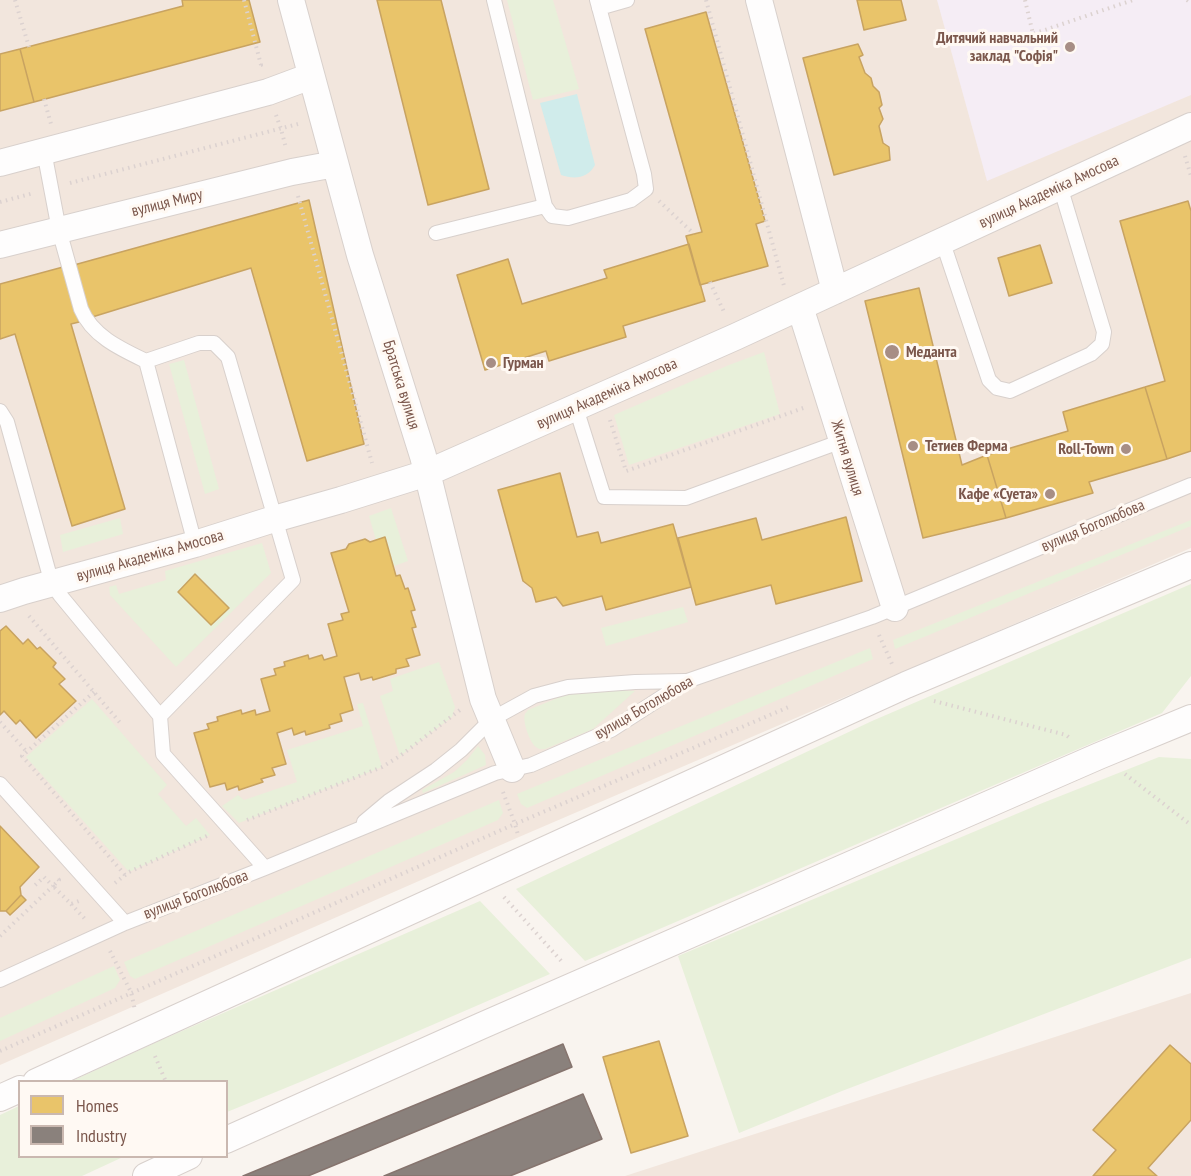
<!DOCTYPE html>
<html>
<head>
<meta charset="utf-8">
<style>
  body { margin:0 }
  #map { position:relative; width:1191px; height:1176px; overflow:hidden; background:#f9f4ef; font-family:"PT Sans Narrow",sans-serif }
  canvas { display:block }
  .legend { position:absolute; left:18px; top:1080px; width:210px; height:78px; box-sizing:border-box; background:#fff9f3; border:2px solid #cab8b0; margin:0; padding:8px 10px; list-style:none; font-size:18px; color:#7b574c }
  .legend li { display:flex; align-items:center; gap:12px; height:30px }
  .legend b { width:30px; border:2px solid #cab8b0 }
</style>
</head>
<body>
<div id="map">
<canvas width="1191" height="1176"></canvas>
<ul class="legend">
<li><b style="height:16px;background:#e9c46a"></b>Homes</li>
<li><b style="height:16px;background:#8a817c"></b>Industry</li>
</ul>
</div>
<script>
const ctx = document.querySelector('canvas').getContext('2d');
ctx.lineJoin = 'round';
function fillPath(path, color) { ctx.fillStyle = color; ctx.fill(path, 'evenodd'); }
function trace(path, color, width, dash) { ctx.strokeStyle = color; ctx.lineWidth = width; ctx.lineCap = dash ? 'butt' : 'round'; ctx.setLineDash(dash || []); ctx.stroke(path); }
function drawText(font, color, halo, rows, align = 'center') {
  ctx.font = font + ' "PT Sans Narrow",sans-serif'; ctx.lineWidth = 6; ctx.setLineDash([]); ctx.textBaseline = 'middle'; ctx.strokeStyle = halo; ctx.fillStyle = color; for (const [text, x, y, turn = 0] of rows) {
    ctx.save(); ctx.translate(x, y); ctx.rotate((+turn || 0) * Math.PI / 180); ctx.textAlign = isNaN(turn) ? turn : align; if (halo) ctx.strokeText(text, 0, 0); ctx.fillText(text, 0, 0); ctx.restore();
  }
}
fillPath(new Path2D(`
  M0,0H1191V548L519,837L0,1065Z
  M1191,993V1176H625Z`), '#f2e6dd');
fillPath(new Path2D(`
  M937,0H1191V95L987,181Z`), '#f5edf5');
fillPath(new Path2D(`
  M507,0H553L579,89L533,100Z
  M764,352L780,414L629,465L614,415L729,365Z
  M184,360L219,489L205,494L169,364Z
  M391,508L408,561L394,566L385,537L376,540L369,516Z
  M120,518L123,534L63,552L60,535Z
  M1191,520V526L895,649L893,640Z
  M262,543L271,573L176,667L110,595L109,587L116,585L119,594L166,580L165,571Z
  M1191,584V676L1162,713L585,961L516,889L872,721Z
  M683,607L688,622L606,646L601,628Z
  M870,648L873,659L527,808L521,804L517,794Z
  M439,662L455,707L452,717L400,756L380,696L393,691L390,679Z
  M580,689L635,691L593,729L545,749C540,749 540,750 536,747C530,743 522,721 525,714C525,713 527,712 528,710Z
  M92,699L167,785L158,794L186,826L196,818L210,835L129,872L26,757Z
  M363,703L382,767L239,823L222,806L238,795L244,800L297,782L287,750L363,726L357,704Z
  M478,746L485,755L486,765L423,793L422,790L454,772L467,760Z
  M1159,757L1191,759V958L842,1091L739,1133L678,956L1040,804Z
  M499,800L503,813L498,820L135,979L130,976L124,962Z
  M480,901L550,974L305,1080L227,1112L226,1082L72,1081L159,1041Z
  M114,966L120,980L115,988L0,1041V1018Z
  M19,1106L20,1156L123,1157L82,1176H0V1115Z`), '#e8f0da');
fillPath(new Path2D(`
  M577,94L595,165C588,178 575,180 561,175L540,103Z`), '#d0eceb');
const homes = new Path2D(`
  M182,0H249L260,42L34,102L20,49L183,6Z
  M377,0H441L489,189L428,205Z
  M857,0H901L906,20L864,30Z
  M706,12L765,221L756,224L768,266L700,285L686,236L702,232L645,29Z
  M858,44L863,55L859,57L865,73L871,78L873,86L879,92L882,105L879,108L883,119L879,126L883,143L889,147L890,160L834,175L803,58Z
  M20,49L34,102L0,111V54Z
  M309,200L364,444L307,461L251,268L89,318L74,265Z
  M1188,201L1191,211V451L1167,459L1145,387L1165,381L1120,221Z
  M689,244L705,301L623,326L626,337L549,361L546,351L485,370L457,275L508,259L522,304L607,278L604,270Z
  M1040,245L1052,283L1009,296L998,258Z
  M63,267L79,322L71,324L125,509L72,526L15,334L0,339V284Z
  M919,288L962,465L987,455L1006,518L923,538L865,301Z
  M1145,387L1167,459L1089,482L1093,493L1006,518L987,455L1068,431L1063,412Z
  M560,473L577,537L598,532L601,543L673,524L691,587L606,610L602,596L563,606L556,597L536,602L532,588L523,581L498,490Z
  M846,517L862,581L776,604L771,585L696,605L678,538L756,518L762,540Z
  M385,537L396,576L400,575L405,589L408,588L415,610L411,611L416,627L412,628L420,655L406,659L409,666L396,669V673L373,680L372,677L361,680L359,673L344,677L353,710L340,714L342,721L329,725L330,728L306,735L305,731L294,735L292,728L277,733L286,764L272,768L275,775L261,779L263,782L239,790L238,786L227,790L225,783L210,787L194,733L209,729L207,724L218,721L217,717L241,710L242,714L255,710L256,715L270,711L261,679L276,675L274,669L285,666L284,662L308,655L309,659L322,655L324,660L337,656L328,624L343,620L341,614L349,612L331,553L346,549L349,544L365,539L370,542Z
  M195,574L229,608L211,625L178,592Z
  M6,626L23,644L28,639L37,649L40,647L56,663L53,667L65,679L59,684L76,701L36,738L20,720L16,724L4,711L0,715V631Z
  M0,826L39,867L20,887L21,895L6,911H0Z
  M21,895L26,900L10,915L6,911Z
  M659,1041L688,1136L631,1153L603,1057Z
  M1170,1045L1191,1064V1120L1148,1168L1157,1176H1093L1116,1150L1093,1130Z`);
fillPath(homes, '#e9c46a');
trace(homes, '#c8a361', 1.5);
const industry = new Path2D(`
  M563,1044L572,1067L308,1176H243Z
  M583,1094L602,1139L510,1176H384Z`);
fillPath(industry, '#8a817c');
trace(industry, '#86746e', 1.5);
const lane = new Path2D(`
  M494,0L545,206L552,216L568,218L631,200L646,189L644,174L597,0
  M599,8L627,0
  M44,151L59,230L81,309C92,336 121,349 146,361
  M436,233L545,206
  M942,240L989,380L997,388L1010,391L1091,354L1102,344L1104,332L1060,186
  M576,408L604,497L686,498L842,441
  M0,411L7,422L52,584L60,595L160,716L163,754L265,868
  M160,716L293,580L228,357L214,343H199L146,361L195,544
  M0,784L125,923
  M364,822L389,801L436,770L461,750L492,719L534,696L568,687L635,682L685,681
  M0,980L125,923L265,868L495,773L531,765L611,730L687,681L872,617L1191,485`);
const street = new Path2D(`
  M291,0L360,255L423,456L483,699L512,769
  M759,0L835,291
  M0,163L268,92L311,76
  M0,245L292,172L335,164
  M800,307L895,608
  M0,599L24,591L195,544L274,519L341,500L427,473L735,337L1191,126
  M36,1082L906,685L1191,565
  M0,1098L20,1089
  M226,1140L481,1026L1099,756L1191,718
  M146,1176L189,1156`);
trace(lane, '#d8d0cc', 16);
trace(street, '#d8d0cc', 28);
trace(new Path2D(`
  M15,0L29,47
  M244,0L261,65L258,66
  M706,0L784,286
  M1025,0L1033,34L1133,0
  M1187,0L1191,3
  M44,99L51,124
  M276,115L281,129L286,148
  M1185,156L1191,176
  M70,183L298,124
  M298,196L372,463
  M659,201L694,234
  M0,202L34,193
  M710,282L725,314
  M610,420L626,471L806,407
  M29,616L122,725
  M879,635L892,664
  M94,692L22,756L125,875
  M934,701L1066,735L1071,739
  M0,722L27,752
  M1125,774L1191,825
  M503,792L515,824L518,835
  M247,820L382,767L400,756L460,710
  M58,879L59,880L53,886L71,904L79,901
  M115,883L129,872L209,835
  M504,897L563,963
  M71,904L85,919
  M0,936L53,886L44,877L33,887
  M110,951L131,992L135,1010
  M0,1051L515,824L791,706
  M155,1056L166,1082`), '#dcd2d0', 4, [1.5, 4.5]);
trace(lane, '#fefdfd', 14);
trace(street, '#fefdfd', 26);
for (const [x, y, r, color] of [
  [1070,47,6,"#a78e85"],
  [892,352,8,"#a78e85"],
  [491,363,6,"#a78e85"],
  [913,446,6,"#a78e85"],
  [1126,449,6,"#a78e85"],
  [1050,494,6,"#a78e85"]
]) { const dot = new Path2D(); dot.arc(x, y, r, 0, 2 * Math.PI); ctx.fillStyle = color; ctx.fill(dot); trace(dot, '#fff9f3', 2); }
drawText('bold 16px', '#7b574c', '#fff9f3', [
  ["Дитячий навчальний",1058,38],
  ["заклад \"Софія\"",1058,56],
  ["Меданта",906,352,"left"],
  ["Гурман",503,363,"left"],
  ["Тетиев Ферма",925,446,"left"],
  ["Roll-Town",1114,449],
  ["Кафе «Суета»",1038,494]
], 'right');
drawText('16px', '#7b574c', '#fff9f3', [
  ["вулиця Академіка Амосова",1049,192,-25],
  ["вулиця Миру",167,203,-14],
  ["Братська вулиця",401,385,73],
  ["вулиця Академіка Амосова",607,394,-24],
  ["Житня вулиця",847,458,73],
  ["вулиця Боголюбова",1093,526,-23],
  ["вулиця Академіка Амосова",150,556,-16],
  ["вулиця Боголюбова",644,708,-30],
  ["вулиця Боголюбова",196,895,-21]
]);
</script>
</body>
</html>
